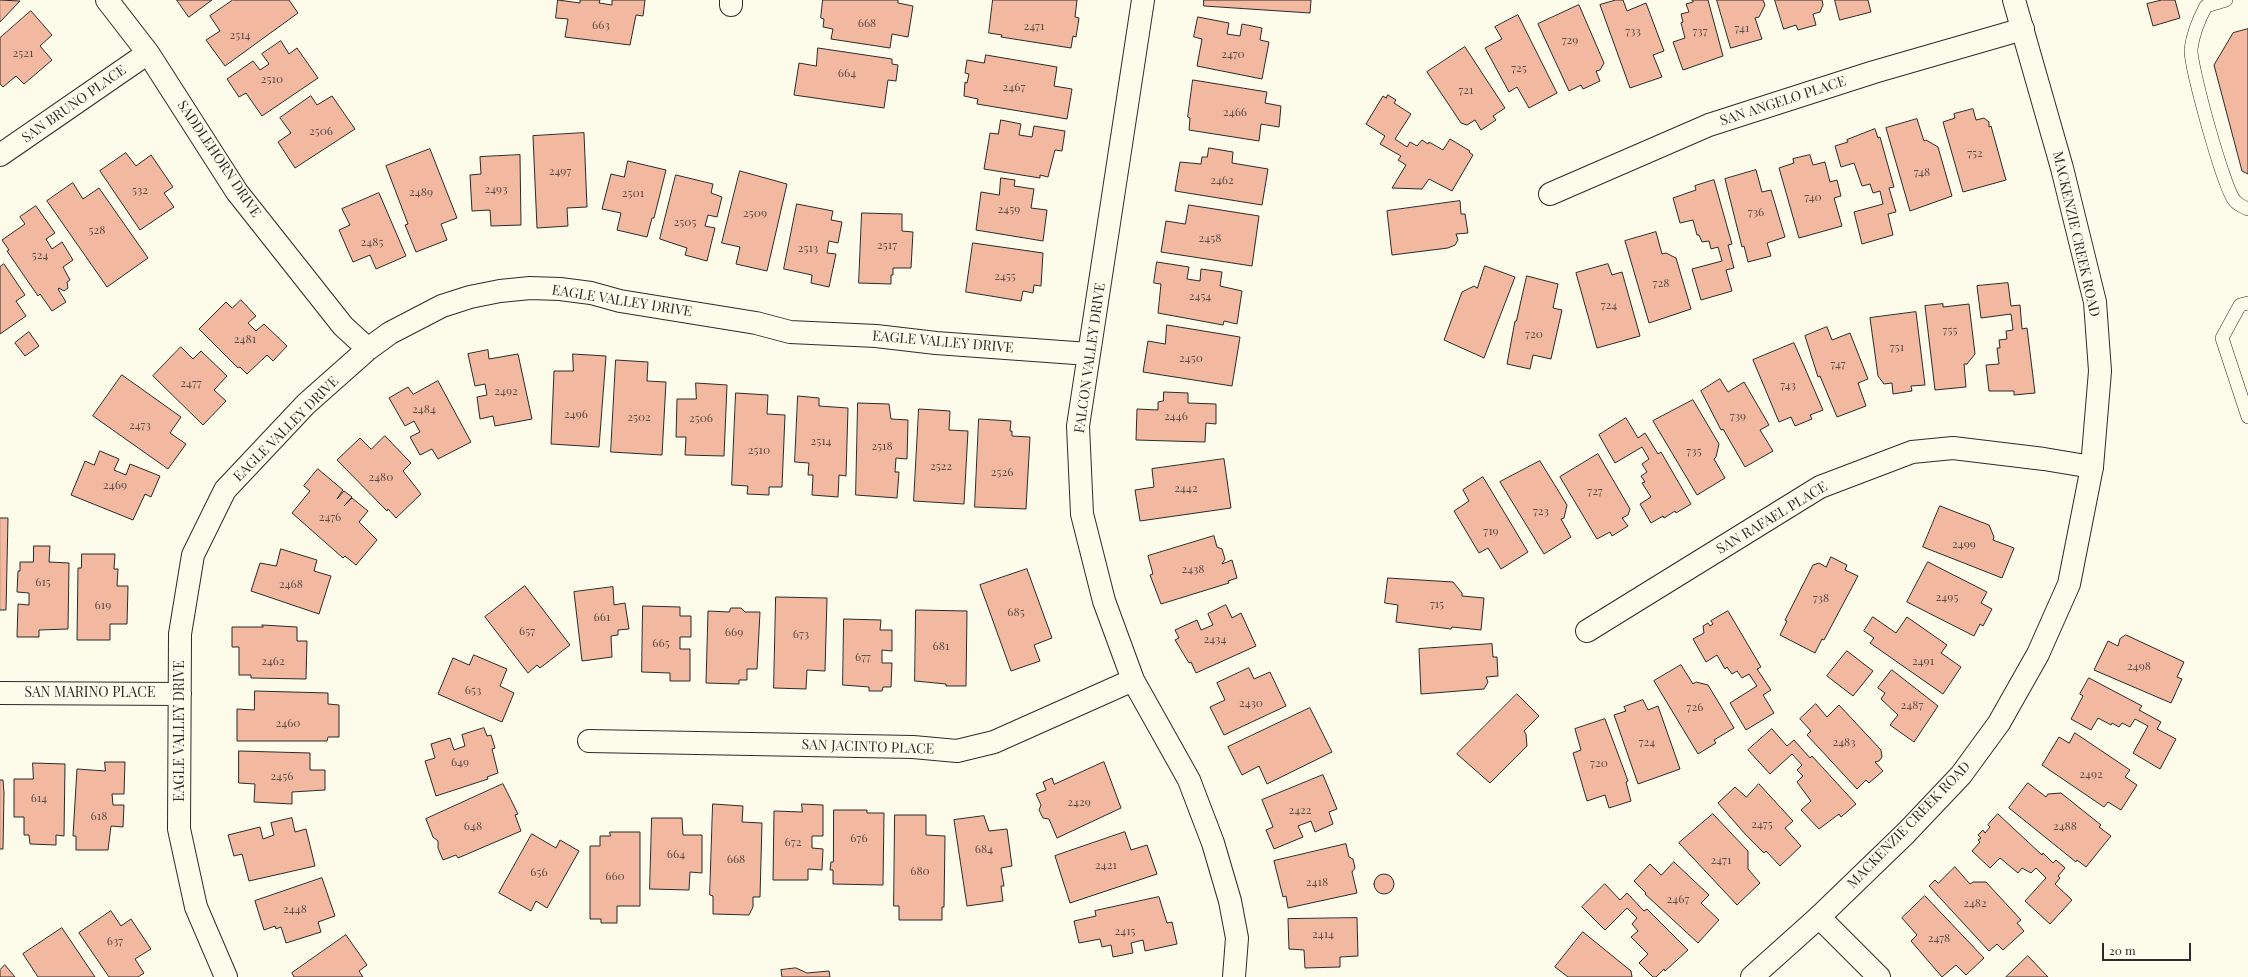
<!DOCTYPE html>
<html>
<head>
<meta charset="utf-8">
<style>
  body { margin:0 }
  #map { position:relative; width:2248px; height:977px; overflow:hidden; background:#fdfbea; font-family:"Playfair Display",serif }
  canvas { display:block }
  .scale { position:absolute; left:2102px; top:943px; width:89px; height:18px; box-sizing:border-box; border:2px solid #2b2b2b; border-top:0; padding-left:5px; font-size:12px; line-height:14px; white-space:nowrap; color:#2b2b2b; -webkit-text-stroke:3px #fdfbea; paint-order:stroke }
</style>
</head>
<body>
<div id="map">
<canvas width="2248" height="977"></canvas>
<div class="scale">20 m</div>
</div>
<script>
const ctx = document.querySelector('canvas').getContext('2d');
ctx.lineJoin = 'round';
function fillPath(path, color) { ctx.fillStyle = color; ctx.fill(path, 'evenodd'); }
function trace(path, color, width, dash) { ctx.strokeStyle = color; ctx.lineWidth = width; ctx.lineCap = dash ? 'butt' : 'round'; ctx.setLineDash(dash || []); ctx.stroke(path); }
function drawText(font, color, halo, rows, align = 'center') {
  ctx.font = font + ' "Playfair Display",serif'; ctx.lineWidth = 3; ctx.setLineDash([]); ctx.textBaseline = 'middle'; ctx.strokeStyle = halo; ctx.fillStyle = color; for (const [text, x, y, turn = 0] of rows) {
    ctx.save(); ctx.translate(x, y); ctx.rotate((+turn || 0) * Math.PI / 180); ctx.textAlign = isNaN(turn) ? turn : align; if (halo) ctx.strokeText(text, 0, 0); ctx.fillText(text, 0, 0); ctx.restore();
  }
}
const building = new Path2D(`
  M0,0L20,1L0,22Z
  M177,0H212L189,17Z
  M233,0H289L298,13L225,66L206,40L220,31L210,16Z
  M558,0L580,3V0H600L599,3L612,5V0H645L643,16L636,15L630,45L565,37L568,19L556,18Z
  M823,0H898V3L913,6L908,37L892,34L890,48L831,39L833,29L823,27L824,19L821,18Z
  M993,0H1077L1075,17L1079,18L1076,37L1073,36L1071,48L1001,37L1002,35L989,33Z
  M1204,0H1311L1310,13L1204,6Z
  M1616,0H1623L1627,11L1646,3L1664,51L1653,55L1662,77L1630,88L1600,5Z
  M1692,0H1708L1723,56L1683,70L1673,42L1685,38L1681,23L1683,22L1681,14L1689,12L1686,4L1693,2Z
  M1717,0H1763L1765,5L1759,17L1755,18L1762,39L1731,48Z
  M1775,0H1822L1823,5L1820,12L1813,14L1816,25L1798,30L1796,25L1784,29Z
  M1835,0H1868L1871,12L1840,20Z
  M2162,0H2175L2180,18L2153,26L2147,4Z
  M1579,5L1604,63L1600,70L1596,71L1600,81L1583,89L1581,85L1569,91L1538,24Z
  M31,11L52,35L40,46L52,60L24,84L16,76L3,87L0,84V38Z
  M1518,15L1557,93L1529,108L1517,87L1509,92L1485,48L1502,39L1495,27Z
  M1198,17L1229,23L1227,34L1240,36L1242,24L1262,28L1260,40L1269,42L1262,79L1197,66L1202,39L1194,37Z
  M2248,29V174L2242,171L2214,65L2233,33Z
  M281,41L289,54L297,48L318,78L262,116L246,93L239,97L227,79L253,61L260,70L269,64L262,54Z
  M1465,47L1505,108L1493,116L1496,120L1481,130L1475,120L1467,125L1461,123L1427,72Z
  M818,48L892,59V64L898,65L896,81L888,80L884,108L794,95L799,63L816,66Z
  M986,55L1057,67L1054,86L1072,89L1067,119L977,104L978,99L964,96L965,82L967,83L969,74L965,73L967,60L984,63Z
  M1193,80L1267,92L1265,103L1281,106L1279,127L1261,124L1259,141L1189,130L1190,118L1188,117Z
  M1388,95L1396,100L1394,103L1411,114L1395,139L1407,147L1410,142L1417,146L1422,140L1428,144L1429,142L1443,150L1450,139L1470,151L1469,152L1473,155L1452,191L1429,179L1422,189L1392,188L1406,165L1398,160L1401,156L1380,144L1385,136L1366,124L1383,96L1386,98Z
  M311,96L317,105L332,96L355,129L295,168L278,142L291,133L280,118Z
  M1973,109L1976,120L1984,118L1989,122V127L1991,126L2006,180L1963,192L1943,122L1955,118L1954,114Z
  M1917,119L1924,141L1926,140L1938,147L1952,196L1910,211L1886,128Z
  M1001,120L1021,124L1019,135L1032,137L1034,126L1065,131L1062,151L1055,150L1048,177L1040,175V178L984,169L990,133L998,134Z
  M1875,129L1878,138L1880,137L1894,187L1889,188L1896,212L1888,214L1893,235L1862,244L1854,212L1883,204L1880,191L1873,193L1870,184L1862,186L1854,163L1841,167L1835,146L1848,142L1847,140Z
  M584,133L587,207L567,208L568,226L537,228L533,136Z
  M1209,148L1233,152L1232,163L1268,169L1262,205L1175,191L1180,162L1201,164L1202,157H1207Z
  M430,149L457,218L441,224L447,240L416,252L405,225L408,224L386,166Z
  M126,153L136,166L151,155L173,187L164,193L174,207L140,230L100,171Z
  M520,155L521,225L491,226L490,210L472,211L470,175L481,174L480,157Z
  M1810,155L1813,165L1825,162L1830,182L1837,180L1841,196L1834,198L1842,226L1799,238L1779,168L1794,163L1793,159Z
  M628,161L666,170L654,218H652L647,237L617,230L621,213L602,209L611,174L624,177Z
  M1756,170L1762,192L1771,190L1785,237L1767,243L1771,256L1748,262L1744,246L1742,247L1725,179Z
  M740,171L787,184L767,271L736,264L740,247L722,243Z
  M676,175L713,184L711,193L722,197L717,217L708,215L705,226L715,228L707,261L685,255L687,248L660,239Z
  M1001,178L1015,180L1014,186L1034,189L1031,208L1047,210L1043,241L976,230L981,192L999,195Z
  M1714,180L1732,244L1728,245L1734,268L1726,270L1732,291L1701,300L1692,269L1722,261L1718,247L1711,249L1709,241L1702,242L1699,235H1697L1693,220L1680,223L1673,198L1696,190L1695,186Z
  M73,183L83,199L99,188L148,258L107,287L47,201Z
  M379,193L406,256L376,269L370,255L353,262L339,230L350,225L342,209Z
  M1460,201L1461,214H1465L1468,233L1456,234L1458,240L1455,245L1448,248L1392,255L1387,211Z
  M797,204L833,211L831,220L842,222L838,243L829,241L827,253L836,254L829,287L811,283L812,275L784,269Z
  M1189,205L1259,216L1252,266L1161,252L1166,221L1185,224Z
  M36,206L55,233L46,239L52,249L62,242L73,260L63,267L70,280L67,282L68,288L64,291L59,288L58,289L66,302L52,311L40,294L38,296L7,251L9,250L2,240L25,224L20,217Z
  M862,213L902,214V231L913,232L911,268H893V275H891V284L859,283Z
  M1656,232L1662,254L1666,253L1676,258L1691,309L1649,323L1625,241Z
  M973,243L1043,253L1041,286L1034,285L1033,293L1023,291L1021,301L966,292Z
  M1157,262L1189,267L1187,279L1200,281L1201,269L1222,272L1220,286L1242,291L1237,324L1224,321L1223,325L1158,313L1161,284L1154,283Z
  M4,264L25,295L16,301L26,316L0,334V267Z
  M1608,264L1612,275L1622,272L1640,336L1597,348L1576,273Z
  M1485,266L1515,277L1484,358L1444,340L1462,292L1474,286L1477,288Z
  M1527,276L1558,284L1553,308L1562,310L1551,359L1533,355L1530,369L1507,364L1515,321H1516Z
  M2008,283L2011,306L2020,305L2022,329L2027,328L2035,393L2014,395V391H1989L1986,365L1999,364L1997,348H2000L1999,340L2007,339L2006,331L2013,330L2011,314L1981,318L1977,286Z
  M241,300L256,316L248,323L256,331L264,324L287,346L273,361L267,355L247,374L240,367L238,368L199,329L226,302L232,308Z
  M1943,304V307L1969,304L1975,354L1967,364H1964L1966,387L1935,390L1925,306Z
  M1916,312L1925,385L1911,386L1912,391L1893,394L1892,383L1884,384L1878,376L1870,318Z
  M1167,325L1240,337L1232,386L1143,372L1148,341L1165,344Z
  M1827,327L1832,340L1850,333L1868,379L1858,383L1866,406L1837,417L1820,376L1818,377L1805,336Z
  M29,332L39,346L25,356L15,343Z
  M1794,343L1823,410L1810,415L1812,419L1795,426L1791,417L1779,422L1753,360Z
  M181,347L193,359L201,351L227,376L214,390L226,401L203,425L153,376Z
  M488,350L489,359L518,354L532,419L495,426L493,416L480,419L477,397L487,395L485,384L475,386L468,354Z
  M573,354L606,356L599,447L551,444L554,371H573Z
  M616,360L648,362L647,381L666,382L662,455L611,452Z
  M122,375L181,417L170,433L186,444L168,469L93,416Z
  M1720,379L1728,392L1744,382L1769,425L1760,430L1773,451L1745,467L1723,429L1721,430L1701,391Z
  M438,381L471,442L438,459L432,449L420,455L410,437L420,432L414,421L405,426L389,398L408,387L413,394Z
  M696,383L727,385L724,456L685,455L686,437H676L677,399H696Z
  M1164,392L1188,393V403L1216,404V424L1206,423L1205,442L1136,440L1137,409L1158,410V402L1163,401Z
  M736,393L768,395L767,414L785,415L782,487H769V495L747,494L748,486L732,485Z
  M798,396L819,398V406L848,408L846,476L839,475L838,497L812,495L813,475H808L809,463L795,462Z
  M1693,400L1719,444L1716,457L1714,459L1725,478L1697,495L1653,421Z
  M858,403L889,404L891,419L908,420L907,459L896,458L895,472H899L897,498L856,495Z
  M919,409L950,411L949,430L968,431L964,504L914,501Z
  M1626,418L1638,438L1645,433L1658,454L1661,452L1691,504L1676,513L1675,511L1664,518L1663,516L1651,523L1640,504L1651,497L1642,483L1645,482L1641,476L1647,472L1642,464L1649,459L1642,447L1615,463L1599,435Z
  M979,419L1011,421L1010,431H1012V436L1030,437L1026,509L975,507Z
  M385,436L411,463L403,471L421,494L396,518L388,509L387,511L337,460L360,438L371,449Z
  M100,451L119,459L114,470L126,475L130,464L160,476L151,497L145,494L133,520L71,495L85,461L94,465Z
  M1598,454L1630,509L1628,515L1622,518L1628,526L1612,536L1610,532L1597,539L1560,477Z
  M1224,459L1231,508L1140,521L1135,490L1154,487L1152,469Z
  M1540,461L1567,505L1564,518L1561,519L1571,537L1544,554L1500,482Z
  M318,469L343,490L337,499L344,491L352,497L344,506L352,498L368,511L359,522L377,540L356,565L345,556L343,558L292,513L310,491L304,486Z
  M1483,477L1528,552L1501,569L1488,548L1479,553L1454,511L1469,501L1463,490Z
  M1940,506L1989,525L1994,537L1993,540L2014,548L2002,578L1923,547Z
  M0,518H8L6,610H0Z
  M1214,536L1217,547L1222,549L1225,559L1222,564L1232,560L1237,578L1228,581L1229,583L1161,604L1150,575L1153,574L1148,556Z
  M34,546H50L49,562L69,563L68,629L39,630V637H17L18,604L29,605V593L17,592L18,571H20V562H33Z
  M281,549L317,560L314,571L331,576L319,614L251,591L260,563L276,566Z
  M82,554H115L114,569H118L117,586H128L127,624H110V640H77L78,568H81Z
  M1831,557L1847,565L1845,570L1858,576L1824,640L1822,639L1815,653L1780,635L1787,621L1785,620L1813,565L1819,563L1826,567Z
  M1928,562L1987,592L1981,603L1992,609L1983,626L1980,624L1974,636L1907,602Z
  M1027,569L1052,638L1034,645L1040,661L1011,671L980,585Z
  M1388,578L1453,582L1462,593V596L1484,598L1481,630L1452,627L1451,629L1396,622L1398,605L1385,603Z
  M525,586L570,645L540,668L537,665L528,673L485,617Z
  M613,587L614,605L625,603L629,629L618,630V635L611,636L612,657L582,661L574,592Z
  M776,597L827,598L825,671L807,670L806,689L774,688Z
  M1226,605L1232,618L1241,613L1256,646L1196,673L1191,662L1189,663L1175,640L1179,638L1175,630L1197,620L1201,630L1213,625L1208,614Z
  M643,606L680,607V616H691V637H680V649H690V681H670V673L642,672Z
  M731,608H741L745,612H760L757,669H747V680H739V684L706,683L708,611L729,612Z
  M916,610L967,611L966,686H946V684L915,681Z
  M1728,611L1761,667L1757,669L1771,690L1763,695L1774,713L1746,730L1730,703L1757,686L1749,674L1742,678L1737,671L1732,674L1727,667L1725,669L1717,655L1706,662L1693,639L1704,633L1703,626L1708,623L1710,626L1713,624L1711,621Z
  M1873,617L1896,633L1907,617L1947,645L1941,653L1961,667L1943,694L1870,643L1874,638L1864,631Z
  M844,619L881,620L880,630H892V651L882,650V663H892L891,687H883L882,691H869V687L843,685Z
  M262,625L297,627V641H307L306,679L251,678V675H239V647H232V627H263Z
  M2126,635L2184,662L2177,677L2182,679L2171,703L2094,670L2108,641L2118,646L2120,639Z
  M1492,644L1493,657H1497L1498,676L1486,677L1488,682L1484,689L1421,694L1419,649Z
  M1847,651L1873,671L1853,696L1827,676Z
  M474,655L507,669L500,686L514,693L502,722L438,694L453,658L469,665Z
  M1681,665L1693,684L1696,682L1708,685L1734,728L1714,740L1716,743L1698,754L1654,681Z
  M1249,668L1254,679L1270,672L1286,706L1224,735L1210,707L1225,700L1217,683Z
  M1892,670L1938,706L1914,742L1890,725L1898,715L1881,699L1885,693L1878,688Z
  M2089,678L2142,706L2139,710L2161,722L2157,729L2176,739L2160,769L2133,753L2148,726L2135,719L2130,727L2122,723L2119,727L2112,723L2111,725L2098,718L2091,730L2071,719L2083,696L2080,694Z
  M255,691L328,693V704L339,705V737H328L327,741H237V709L254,710Z
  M1517,694L1539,716L1524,731L1526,734L1527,746L1490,783L1457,754Z
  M1643,700L1648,710L1658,706L1680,769L1638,784L1614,715L1626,711L1624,707Z
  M1816,704L1827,717L1839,705L1881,750L1882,757L1879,761L1875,762L1883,771L1869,783L1866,780L1857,789L1807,735L1811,731L1800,719Z
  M1310,708L1332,752L1267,784L1259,766L1242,775L1228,747Z
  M1605,719L1628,781L1626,782L1631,801L1609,808L1605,795L1587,801L1573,753L1581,750L1575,729Z
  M484,728L487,736L491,735L495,748L492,749L498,773L487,777L488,779L436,796L425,761L435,758L431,744L450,738L454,750L465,746L462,735Z
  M1772,729L1787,746L1794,740L1810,758L1812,756L1856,804L1841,817L1839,814L1819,829L1801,810L1811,801L1797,782L1803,776L1797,770L1802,765L1792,754L1770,774L1748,750Z
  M2075,733L2130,770L2125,777L2137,785L2121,810L2108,802L2104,807L2042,765L2059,737L2069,743Z
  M239,751L310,753V770H325V790L292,792V804L254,802L255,784L239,783Z
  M105,762H125L124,794H112L113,805H124L123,827L111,826L108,850H76V836H73L77,769L105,771Z
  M1104,762L1121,808L1057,838L1049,819L1043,818L1039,810L1041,805L1036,794L1046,790L1043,782L1052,778L1054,784Z
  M33,763L65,764L64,836L56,835V845L30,844L29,835H24V817H14V779H33Z
  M1323,775L1337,809L1329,812L1333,824L1315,832L1311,821L1298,826L1303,837L1274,849L1266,830L1273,827L1262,800Z
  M0,780H3L4,793L3,849H0Z
  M2028,783L2046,797L2048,794L2061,793L2101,825L2099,827L2111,836L2086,867L2077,860L2076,862L2009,808Z
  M503,784L518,814L515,815L521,831L458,858L456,855L443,860L438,848V841L433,837L426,819Z
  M1759,784L1793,821L1785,828L1801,846L1780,866L1766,851L1764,853L1746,835L1718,803L1735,787L1746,797Z
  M713,804L743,806L742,822L762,823L760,897H753V907L749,915L713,914V896L710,895Z
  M802,804L823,805V836H812V848L823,849L822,870L808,869V880H773L774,811L802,812Z
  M834,810H867V813H884L883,885L833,884V870H830L831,862H833Z
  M1713,814L1748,851V869L1760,883L1737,905L1679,843Z
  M1998,814L2042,855L2043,853L2053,863L2056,860L2065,868L2058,876L2060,878L2055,884L2072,900L2050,924L2025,901L2046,878L2036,868L2031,873L2022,868L2018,873L2000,858L1990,868L1972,851L1980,842L1978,840L1981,838L1978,835L1983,830L1985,833L1990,827L1988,825Z
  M895,815H926V835L945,836L944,907H942V920H899V906H894Z
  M984,816L989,831L1007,829L1012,866L1001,868L1004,886H1001L1003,901L967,906L954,820Z
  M292,818L295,832L306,829L315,866L249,881L242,854L234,856L228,835L260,827L263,839L274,835L271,823Z
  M652,818H682L683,835H702V873L690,872L689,890L650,889Z
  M610,832H640V906H617V923H601V919H590V846H600V836H610Z
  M1125,832L1131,850L1147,845L1157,874L1070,903L1055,856Z
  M532,834L556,848L560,840L579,851L547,908L536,901L531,911L499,893Z
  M1346,844L1349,857L1353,859L1355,868L1352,872L1357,893L1288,908L1286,896L1283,897L1274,861Z
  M1674,862L1709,895L1701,903L1719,920L1698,943L1645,894L1646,893L1634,881L1650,864L1661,875Z
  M1955,867L1970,884L1973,882H1986L2021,920L2017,923L2024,931L2003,950L1997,944L1989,951L1929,886L1935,880L1938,883Z
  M1374 884a10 10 0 1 1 20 0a10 10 0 1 1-20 0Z
  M322,878L335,916L318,922L321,932L286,943L281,927L276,929L275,926L264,930L255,901Z
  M1605,884L1620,900L1627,893L1644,911L1647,909L1688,950L1665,971L1664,969L1656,977H1653L1639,963L1648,954L1631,937L1638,931L1632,924L1637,918L1627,908L1605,930L1582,907Z
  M1925,896L1984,958L1966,975L1956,965L1942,977L1911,941L1917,935L1902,918Z
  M1159,897L1167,923L1172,922L1177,944L1145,951L1143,940L1131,943L1133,953L1113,957L1111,945L1102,947L1100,939L1079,943L1074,921L1096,916L1095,911Z
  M111,911L121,926L131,919L151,949L135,959L144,973L138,977H109L79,933Z
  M1357,918L1358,956L1340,957V967L1305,968L1304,950L1289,949L1288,919Z
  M62,928L95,977H38L23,954Z
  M1583,932L1631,971L1632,977H1568L1555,967Z
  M346,935L367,965L359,971L363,977H294L292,973Z
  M2028,956L2048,977H2006Z
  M5,965L15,977H0V970Z
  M796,968L807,973L829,971L830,977H782L781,970Z`);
fillPath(building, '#f2b8a0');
trace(building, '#2b2b2b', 1);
const lane = new Path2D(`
  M2226,0L2206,6C2199,19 2193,33 2191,49C2190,65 2224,190 2235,201C2238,205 2244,207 2248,209
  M2248,303L2240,305L2222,338L2248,417`);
const street = new Path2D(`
  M107,0L148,53L237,192L343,326L368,349
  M731,0V5
  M1143,0L1078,426L1082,514L1104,601L1133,680L1189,780L1213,843L1230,901L1237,938L1234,977
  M0,155L148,53
  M1550,194L1709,125L1874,72L2023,29
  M1587,631L1820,487L1912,452L1953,448L2044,459L2092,467
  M0,693L180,694
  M589,741L913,747L957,751L994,742L1133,680
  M1819,917L1879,977
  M226,977L196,907L179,829L180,634L193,555L225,490L306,404L368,349L390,333L442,306L470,297L500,291L530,288L560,289L591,293L620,301L756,323L790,332L876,336L936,343L1089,354`);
const secondary = new Path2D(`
  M1752,977L1819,917L1906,833L1961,775L1999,723L2038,654L2069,584L2092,467L2100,371L2095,302L2062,168L2014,0`);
trace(lane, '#2b2b2b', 14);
trace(street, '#2b2b2b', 24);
trace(secondary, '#2b2b2b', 24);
trace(lane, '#fdfbea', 13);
trace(street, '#fdfbea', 22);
trace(secondary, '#fdfbea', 22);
drawText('12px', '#5d4e48', null, [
  ["668",867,23],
  ["663",601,25],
  ["2471",1034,26],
  ["741",1742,28],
  ["733",1633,31],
  ["737",1700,31],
  ["2514",240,35],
  ["729",1570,40],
  ["2521",23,53],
  ["2470",1233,54],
  ["725",1519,68],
  ["664",847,73],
  ["2510",272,79],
  ["2467",1014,87],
  ["721",1466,90],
  ["2466",1235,112],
  ["2506",321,131],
  ["752",1975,153],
  ["2497",560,171],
  ["748",1922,172],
  ["2462",1222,180],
  ["2493",496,189],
  ["532",140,190],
  ["2489",421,192],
  ["2501",633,193],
  ["740",1813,197],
  ["2459",1009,209],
  ["736",1756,212],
  ["2509",755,213],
  ["2505",685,222],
  ["528",97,230],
  ["2458",1210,238],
  ["2485",372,242],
  ["2517",887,245],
  ["2513",808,248],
  ["524",40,255],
  ["2455",1005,276],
  ["728",1661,283],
  ["2454",1200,296],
  ["724",1609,305],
  ["755",1950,330],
  ["720",1534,334],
  ["2481",245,339],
  ["751",1897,347],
  ["2450",1191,358],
  ["747",1838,364],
  ["2477",191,383],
  ["743",1788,385],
  ["2492",506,391],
  ["2484",424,409],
  ["2496",576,414],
  ["2446",1176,416],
  ["739",1738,416],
  ["2502",639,417],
  ["2506",701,418],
  ["2473",140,425],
  ["2514",821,441],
  ["2518",882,446],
  ["2510",759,450],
  ["735",1694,451],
  ["2522",941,466],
  ["2526",1002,472],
  ["2480",381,477],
  ["2469",115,485],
  ["2442",1186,488],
  ["727",1595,491],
  ["723",1541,511],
  ["2476",330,517],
  ["719",1491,531],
  ["2499",1964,544],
  ["2438",1193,569],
  ["615",43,582],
  ["2468",291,584],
  ["2495",1947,597],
  ["738",1821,598],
  ["715",1437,604],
  ["619",103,605],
  ["685",1016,612],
  ["661",602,617],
  ["657",527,631],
  ["669",734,632],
  ["673",801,634],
  ["2434",1215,639],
  ["665",661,643],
  ["681",941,646],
  ["677",863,657],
  ["2462",273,661],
  ["2491",1923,661],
  ["2498",2139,666],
  ["653",473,690],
  ["2430",1251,703],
  ["2487",1912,705],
  ["726",1695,707],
  ["2460",288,723],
  ["724",1647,742],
  ["2483",1844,742],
  ["649",460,762],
  ["720",1599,763],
  ["2492",2091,774],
  ["2456",282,776],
  ["614",39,798],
  ["2429",1079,802],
  ["2422",1300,810],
  ["618",99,816],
  ["2475",1762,824],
  ["648",473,826],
  ["2488",2065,826],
  ["676",859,838],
  ["672",793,842],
  ["684",984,849],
  ["664",676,854],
  ["668",736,859],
  ["2471",1721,860],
  ["2421",1106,865],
  ["680",920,871],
  ["656",539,872],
  ["660",615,876],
  ["2418",1317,882],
  ["2467",1678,899],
  ["2482",1975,903],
  ["2448",295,909],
  ["2415",1125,931],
  ["2414",1323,934],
  ["2478",1939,938],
  ["637",115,941]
]);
drawText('14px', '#2b2b2b', '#fdfbea', [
  ["SAN ANGELO PLACE",1783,101,-18],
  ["SAN BRUNO PLACE",74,104,-35],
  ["SADDLEHORN DRIVE",219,159,56],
  ["MACKENZIE CREEK ROAD",2076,234,77],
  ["EAGLE VALLEY DRIVE",622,301,9],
  ["EAGLE VALLEY DRIVE",943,342,5],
  ["FALCON VALLEY DRIVE",1090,358,-82],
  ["EAGLE VALLEY DRIVE",286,429,-45],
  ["SAN RAFAEL PLACE",1772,518,-31],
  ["SAN MARINO PLACE",90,693],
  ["EAGLE VALLEY DRIVE",180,731,-90],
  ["SAN JACINTO PLACE",868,747,2],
  ["MACKENZIE CREEK ROAD",1909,825,-46]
]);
</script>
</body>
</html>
